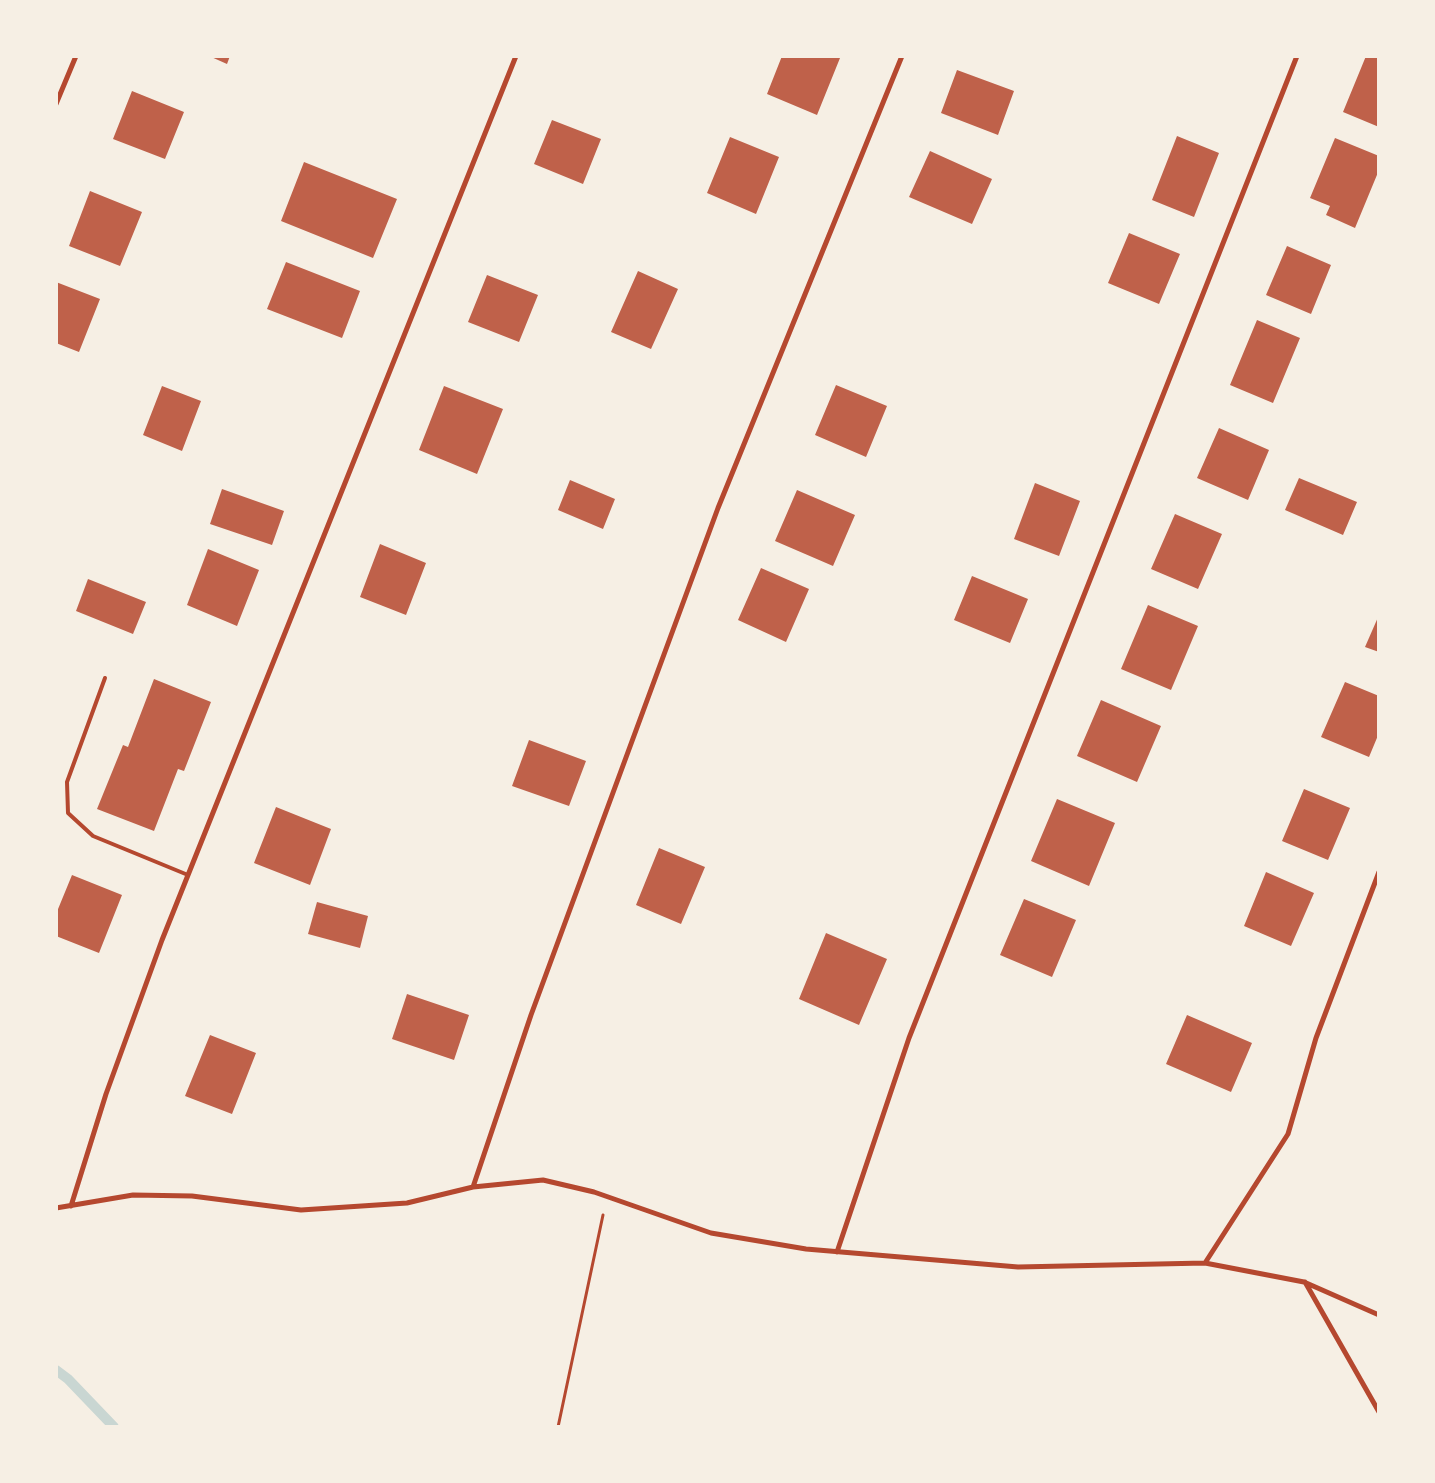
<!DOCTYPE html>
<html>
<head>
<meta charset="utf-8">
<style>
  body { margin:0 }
  #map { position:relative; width:1435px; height:1483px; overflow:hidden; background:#f6efe4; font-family:Inter,sans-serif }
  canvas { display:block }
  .frame { position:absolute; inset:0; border:58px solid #f6efe4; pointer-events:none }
</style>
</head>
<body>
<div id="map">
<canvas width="1435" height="1483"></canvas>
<div class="frame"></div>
</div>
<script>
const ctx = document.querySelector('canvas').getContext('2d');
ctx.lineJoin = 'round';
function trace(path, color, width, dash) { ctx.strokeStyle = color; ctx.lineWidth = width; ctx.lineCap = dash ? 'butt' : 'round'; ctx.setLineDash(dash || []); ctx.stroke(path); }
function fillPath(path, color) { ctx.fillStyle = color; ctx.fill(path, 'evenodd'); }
trace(new Path2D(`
  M56,1370L68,1379L114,1427`), '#c9d6d2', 10);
fillPath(new Path2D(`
  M209,56H230L227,64Z
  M782,56H834L840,58L817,115L767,94Z
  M1366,56H1379V127L1343,112Z
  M957,70L1014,91L998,135L941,113Z
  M132,91L184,112L165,159L113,139Z
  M552,120L601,139L583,184L534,164Z
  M1177,136L1219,153L1194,217L1152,200Z
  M730,137L779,157L756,214L707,193Z
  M1335,138L1379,156V170L1355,228L1326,215L1330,206L1310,198Z
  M930,151L992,179L972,224L909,197Z
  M304,162L397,199L373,258L281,221Z
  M90,191L142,212L120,266L69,246Z
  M1129,233L1180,254L1159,304L1108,283Z
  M1287,246L1331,265L1311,314L1266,295Z
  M286,262L360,291L342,338L267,309Z
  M638,271L678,289L651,349L611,332Z
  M487,275L538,295L519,342L468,322Z
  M56,282L100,299L79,352L56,343Z
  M1257,320L1300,338L1273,403L1230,385Z
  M836,385L887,406L866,457L815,435Z
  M162,386L201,401L182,451L143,435Z
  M444,386L503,409L477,474L419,450Z
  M1219,428L1269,450L1248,500L1197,478Z
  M1299,478L1357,502L1343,535L1285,510Z
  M570,480L615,499L603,529L558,510Z
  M1035,483L1080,501L1059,556L1014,539Z
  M222,489L284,511L272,545L210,524Z
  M797,490L855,515L833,566L775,541Z
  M1175,514L1222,534L1198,589L1151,569Z
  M380,544L426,563L406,615L360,597Z
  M208,549L259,570L237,626L187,605Z
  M761,568L809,589L786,642L738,620Z
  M972,576L1028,599L1010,643L954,620Z
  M88,579L146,602L133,634L76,611Z
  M1148,605L1198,626L1171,690L1121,669Z
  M1379,615V652L1365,647Z
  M154,679L211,702L184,771L178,769L154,831L97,809L123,745L128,747Z
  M1345,682L1379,696V733L1369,757L1321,737Z
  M1101,700L1161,726L1137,782L1077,756Z
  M529,740L586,761L569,806L512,786Z
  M1304,789L1350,808L1328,860L1282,841Z
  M1057,799L1115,823L1089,886L1031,861Z
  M276,807L331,829L310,885L254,863Z
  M659,848L705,867L681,924L636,905Z
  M1266,872L1314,893L1291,946L1244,926Z
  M72,875L122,895L99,953L56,936V914Z
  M1024,899L1076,920L1052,977L1000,955Z
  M317,902L368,916L360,948L308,934Z
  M826,933L887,959L859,1025L799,999Z
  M407,994L469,1015L454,1060L392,1039Z
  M1187,1015L1252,1043L1231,1092L1166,1064Z
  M210,1035L256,1053L232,1114L185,1096Z`), '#bf614a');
trace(new Path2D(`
  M558,1427L603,1215`), '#b5482f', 3);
trace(new Path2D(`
  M105,678L67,782L68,813L93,836L188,875`), '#b5482f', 4);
trace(new Path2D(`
  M56,104L76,56
  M473,1187L531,1015L718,508L902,56
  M71,1206L106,1094L162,940L516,56
  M56,1208L133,1195L192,1196L301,1210L407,1203L473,1187L543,1180L594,1192L711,1233L806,1249L1018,1267L1205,1263L1304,1282L1379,1315
  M837,1252L909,1038L1297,56
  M1205,1263L1288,1134L1316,1038L1379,872
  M1305,1282L1379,1412`), '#b5482f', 5);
</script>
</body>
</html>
